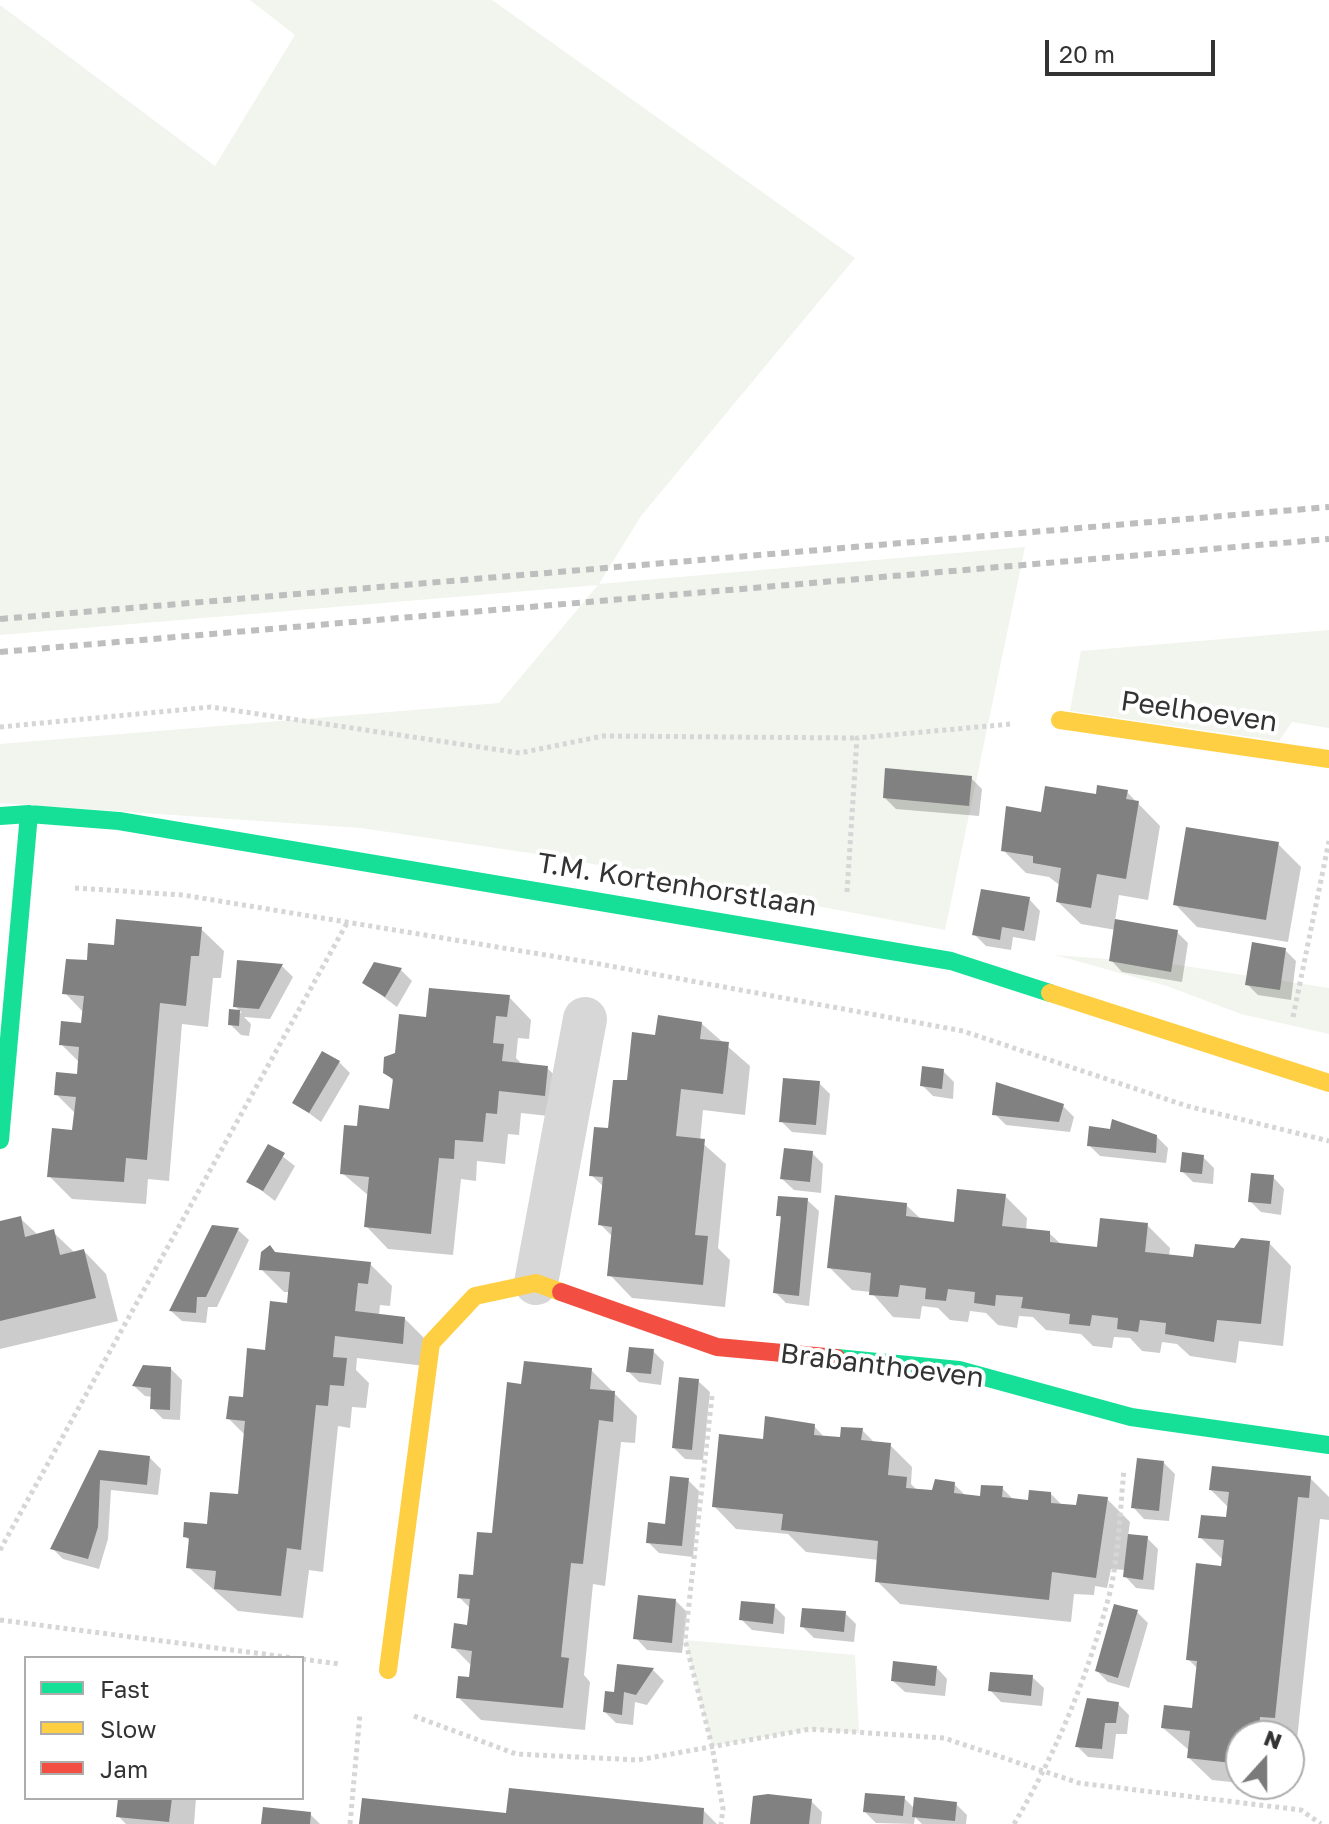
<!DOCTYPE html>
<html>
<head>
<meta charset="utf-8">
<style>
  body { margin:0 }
  #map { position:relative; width:1329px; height:1824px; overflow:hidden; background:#fff; font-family:"Golos Text",sans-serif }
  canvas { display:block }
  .legend { position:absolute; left:24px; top:1656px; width:280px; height:144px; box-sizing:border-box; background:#fff; border:2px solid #adadad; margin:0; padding:10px 14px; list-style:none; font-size:24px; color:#333 }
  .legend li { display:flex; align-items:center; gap:16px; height:40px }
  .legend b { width:40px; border:2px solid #adadad }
  .north { position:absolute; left:1225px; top:1720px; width:80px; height:80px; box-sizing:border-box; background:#fff; border:2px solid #adadad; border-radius:50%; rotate:21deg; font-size:22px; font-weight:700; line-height:32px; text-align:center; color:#333 }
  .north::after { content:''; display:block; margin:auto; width:28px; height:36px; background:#7a7a7a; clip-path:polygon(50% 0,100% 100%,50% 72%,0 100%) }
  .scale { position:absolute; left:1045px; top:40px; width:170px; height:36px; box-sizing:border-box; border:4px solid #333; border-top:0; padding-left:10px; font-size:24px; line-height:28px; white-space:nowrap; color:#333; -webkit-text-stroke:6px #fff; paint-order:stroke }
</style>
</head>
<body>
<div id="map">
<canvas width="1329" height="1824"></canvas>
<ul class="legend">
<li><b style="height:10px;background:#16e098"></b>Fast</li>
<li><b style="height:10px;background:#ffcf43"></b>Slow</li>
<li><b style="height:10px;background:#f24e42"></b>Jam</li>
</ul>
<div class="north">N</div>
<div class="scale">20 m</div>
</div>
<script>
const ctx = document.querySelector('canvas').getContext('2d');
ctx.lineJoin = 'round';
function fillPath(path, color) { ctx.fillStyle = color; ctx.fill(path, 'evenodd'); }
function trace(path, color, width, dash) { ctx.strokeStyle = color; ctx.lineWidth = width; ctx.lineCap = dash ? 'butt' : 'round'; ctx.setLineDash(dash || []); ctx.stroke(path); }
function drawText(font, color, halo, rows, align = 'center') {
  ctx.font = font + ' "Golos Text",sans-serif'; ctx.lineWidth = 8; ctx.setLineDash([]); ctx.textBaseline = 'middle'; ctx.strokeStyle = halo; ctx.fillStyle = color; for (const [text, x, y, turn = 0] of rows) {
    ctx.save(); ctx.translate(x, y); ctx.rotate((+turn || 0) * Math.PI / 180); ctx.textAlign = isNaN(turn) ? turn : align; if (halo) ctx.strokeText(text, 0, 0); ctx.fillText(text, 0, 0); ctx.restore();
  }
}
fillPath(new Path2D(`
  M250,0H492L855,258L641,516L599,584L1025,547L945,930L550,856L361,828L0,803V744L499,703L598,585L0,635V5L215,166L295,35Z
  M1329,630V728L1292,722L1279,741L1070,711L1081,651Z
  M1055,955L1171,964L1329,988V1034L1241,1014L1167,986Z
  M685,1640L855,1655L859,1733L810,1729L712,1746Z`), '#f1f5ed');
fillPath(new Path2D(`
  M971,778L982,789L979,816L896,809L885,798Z
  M1127,792L1160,826L1148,900L1119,895L1115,921L1177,932L1188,943L1182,982L1122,972L1111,960L1116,930L1081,924L1058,902L1061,886L1049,877L1026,873L1003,850L1043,814L1097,796Z
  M1278,844L1301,867L1288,942L1197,927L1175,904Z
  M1029,899L1040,911L1035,941L1013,937L1011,950L986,946L974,934Z
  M201,929L224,951L221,978H213L208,1027L182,1024L169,1181L148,1179L146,1204L72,1199L49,1176L74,1132L76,1114L56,1094L79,1076L80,1063L61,1044L83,1025L84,1013L65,993L116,947Z
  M1285,950L1296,961L1291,1000L1258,995L1247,984Z
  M239,962L282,966L293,977L270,1019L244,1017L251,1024L249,1036L241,1035L230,1024L231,1011L242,1013L235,1006Z
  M375,965L401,970L412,981L397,1007L365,983Z
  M509,997L531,1020L529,1039L518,1038L516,1058L523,1065L547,1068L570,1090L567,1118L521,1113L519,1135L508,1134L505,1164L477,1161L476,1181L461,1179L453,1255L388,1249L366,1226L369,1196L342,1173L359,1128L391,1111L394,1082L385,1072L428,1019Z
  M702,1024L750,1066L745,1115L703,1110L700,1141L726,1164L718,1248L730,1260L725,1307L632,1298L610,1275L613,1237L600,1224L604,1187L591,1175L629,1082L656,1037Z
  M339,1062L350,1073L321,1122L295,1103Z
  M943,1071L954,1082L953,1099L933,1096L922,1085Z
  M819,1083L830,1094L826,1135L792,1132L781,1121Z
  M1063,1106L1074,1117L1070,1132L1006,1125L995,1114Z
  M1156,1136L1168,1148L1166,1163L1100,1156L1089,1145Z
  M269,1146L295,1166L275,1201L249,1181Z
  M812,1153L823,1164L821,1193L794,1190L782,1179Z
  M1203,1157L1214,1168L1213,1184L1193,1182L1182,1171Z
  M1273,1177L1284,1189L1281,1215L1261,1212L1250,1201Z
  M1005,1196L1027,1218L1026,1231L1049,1233L1062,1245L1099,1249L1147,1225L1170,1248L1169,1257L1195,1259L1269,1243L1291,1266L1283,1346L1239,1341L1236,1363L1190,1356L1177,1344L1162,1342L1160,1353L1142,1351L1130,1338L1114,1337L1112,1348L1093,1346L1081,1334L1046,1330L1033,1317L1019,1316L1017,1328L998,1325L986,1313L970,1311L968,1322L950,1320L938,1308L922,1306L920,1319L893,1317L871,1292L852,1290L829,1267L906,1205L922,1220L956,1224Z
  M807,1200L819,1211L809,1306L786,1303L775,1292L783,1220L778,1215Z
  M20,1218L38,1235L53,1232L75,1253L84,1251L106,1274L118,1321L0,1349V1244Z
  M213,1227L238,1230L249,1240L217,1307H208L206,1323L182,1321L171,1311Z
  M276,1255L370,1264L392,1286L390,1306L380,1305L379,1315L404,1318L427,1341L425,1366L357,1358L356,1370L369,1383L366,1408L352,1407L350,1428L338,1426L323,1572L309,1570L303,1618L238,1611L188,1567L191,1542L185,1536L209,1526L240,1497L246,1436L228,1418L245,1399L288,1305L290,1292H284L261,1269Z
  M653,1351L664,1362L661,1385L639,1382L628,1371Z
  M171,1369L182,1380L180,1420L163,1419L152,1408L153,1397L145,1396L134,1386Z
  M591,1370L637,1416L635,1443L621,1442L605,1586L593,1584L584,1675L590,1682L585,1730L481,1720L458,1697L471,1679L472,1666L453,1647L469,1627L471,1609L459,1597L475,1578L494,1535L523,1386Z
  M698,1381L710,1392L703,1460L685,1459L674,1448Z
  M814,1426L825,1438L842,1439L862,1430L875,1443L890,1445L912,1467L911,1484L918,1491L934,1493L954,1484L966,1496L982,1498L1002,1488L1015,1501L1030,1502L1051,1494L1063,1506L1078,1508L1107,1499L1130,1522L1128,1536L1147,1538L1158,1549L1154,1590L1136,1588L1125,1576L1126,1570L1111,1569L1107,1588L1095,1586L1094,1595L1074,1594L1071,1622L900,1604L877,1581L879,1560L806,1552L788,1534L736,1529L714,1506L765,1441Z
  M100,1452L150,1458L161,1469L158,1495L111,1490L108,1539L99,1569L63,1559L52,1548Z
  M1164,1463L1175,1474L1169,1521L1144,1519L1133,1507Z
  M1310,1478L1329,1497V1520L1320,1519L1297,1740L1289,1736H1241V1783L1212,1780L1189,1758L1190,1751L1163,1728L1194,1710L1198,1669L1188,1659L1223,1568L1224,1561L1200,1537L1228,1520L1229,1508L1211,1490Z
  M688,1480L699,1491L693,1557L659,1553L648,1542L666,1526Z
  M676,1601L687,1612L682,1653L647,1650L636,1638Z
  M774,1606L785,1617L784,1634L752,1630L741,1619Z
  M1137,1612L1148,1623L1129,1688L1108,1682L1097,1671Z
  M845,1613L856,1624L854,1642L814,1638L802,1626Z
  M619,1667L653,1670L664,1681L647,1705L635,1702L633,1725L616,1723L605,1712L616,1695Z
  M936,1667L947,1679L945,1696L905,1692L893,1681Z
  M1032,1677L1044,1688L1042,1706L1001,1702L990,1690Z
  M1118,1704L1129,1715L1127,1734H1116L1113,1759L1088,1757L1077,1746Z
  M1248,1784H1277V1787Z
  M120,1798H196L194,1824H126L118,1816Z
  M904,1798L914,1808L956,1804L967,1815L966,1824H922L915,1817L914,1824L876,1823L865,1812Z
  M811,1801L822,1812L821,1824H752Z
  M703,1810L717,1824H361L508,1815Z
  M310,1814L320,1824H263Z`), '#0003');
fillPath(new Path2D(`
  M885,768L972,776L969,806L883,798Z
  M1097,785L1128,790L1126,799L1139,801L1126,879L1097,874L1091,908L1056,902L1061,868L1033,863V856L1001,851L1006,806L1041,812L1045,786L1096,794Z
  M1186,827L1279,842L1266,920L1173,905Z
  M981,889L1030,897L1024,931L1002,927L1000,940L972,935Z
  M116,919L202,927L199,956H191L186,1006L160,1003L147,1160L126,1158L124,1182L47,1177L52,1128L72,1130L76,1097L54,1095L56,1072L77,1074L79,1047L59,1045L61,1021L81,1023L84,996L62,994L66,959L87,960L88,943L114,945Z
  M1115,919L1178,930L1171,972L1109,961Z
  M1252,942L1286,948L1280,990L1245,985Z
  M237,960L283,964L259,1009L233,1007Z
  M374,962L402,968L385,997L362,983Z
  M429,988L510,995L507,1017L496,1016L493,1043L504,1044L502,1061L548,1066L545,1096L499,1091L497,1114L486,1113L483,1142L455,1140L454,1159L439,1158L431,1234L364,1227L369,1177L340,1174L344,1125L357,1126L359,1105L389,1109L393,1079L383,1073L384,1057L395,1053L399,1014L426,1017Z
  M229,1009L240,1010L239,1026L228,1025Z
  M658,1015L702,1022L700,1039L729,1042L723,1094L681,1089L676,1136L705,1139L695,1235L708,1236L703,1285L607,1276L612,1227L598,1225L603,1177L589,1176L594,1127L608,1128L613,1080H627L632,1032L655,1035Z
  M322,1051L340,1061L309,1113L292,1103Z
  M922,1066L944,1069L942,1089L920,1086Z
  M783,1078L820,1081L816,1125L779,1122Z
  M996,1082L1064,1104L1059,1122L992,1115Z
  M1112,1119L1157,1135L1156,1153L1087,1146L1089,1126L1110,1129Z
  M268,1144L285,1153L263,1191L246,1182Z
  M784,1148L813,1151L810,1182L780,1179Z
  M1182,1152L1204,1155L1202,1174L1180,1172Z
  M1251,1173L1274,1175L1271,1204L1248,1202Z
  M957,1189L1006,1194L1002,1226L1050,1231V1242L1097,1247L1100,1218L1148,1223L1145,1252L1193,1257L1195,1244L1234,1248L1241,1238L1270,1241L1261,1324L1217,1320L1214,1342L1165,1334L1166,1323L1140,1320L1138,1332L1117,1329L1118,1318L1092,1315L1090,1326L1069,1324L1070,1314L1021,1308L1023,1297L996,1295L995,1306L974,1303L975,1292L948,1289L946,1301L925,1299L926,1288L900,1285L898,1297L869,1295L871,1273L827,1268L835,1195L907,1203L906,1216L954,1222Z
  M778,1196L808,1198L799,1296L773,1293L781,1216H776Z
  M21,1216L25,1237L54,1229L60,1255L84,1249L96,1298L0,1321V1221Z
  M212,1225L239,1228L206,1297H197L196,1313L169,1311Z
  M270,1245L275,1252L371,1262L368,1284L358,1283L355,1311L405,1317L403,1344L335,1336L333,1357L347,1358L344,1386L330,1385L328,1406L316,1405L301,1550L287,1548L281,1596L214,1589L216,1571L186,1568L189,1538L183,1537L184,1522L207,1524L210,1492L238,1494L245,1421L226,1419L229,1396L243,1397L247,1348L265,1350L270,1301L287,1303L290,1272L259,1270L261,1252Z
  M629,1347L654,1349L651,1374L626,1372Z
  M524,1361L592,1368L590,1389L615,1391L613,1422L599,1420L583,1564L571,1563L561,1657L569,1658L563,1708L456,1698L458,1676L469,1677L472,1651L451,1648L454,1623L467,1625L470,1599L457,1598L459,1574L473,1575L477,1532L492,1533L507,1382L521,1384Z
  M143,1365L171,1367L170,1410L150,1409L151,1388L132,1386Z
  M679,1377L699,1379L692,1450L672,1448Z
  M765,1416L815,1424L814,1435L840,1437L841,1427L863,1428L861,1440L891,1443L888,1475L907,1477L906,1488L932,1490L935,1479L955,1482L954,1493L980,1496L981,1485L1003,1486L1002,1497L1028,1500L1029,1490L1051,1492V1503L1076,1505L1078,1494L1108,1497L1096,1578L1052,1572L1049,1600L875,1582L878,1541L781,1530L783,1514L712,1507L719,1434L763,1439Z
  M99,1450L150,1456L147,1485L100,1480L98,1527L88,1559L50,1549Z
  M1137,1458L1164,1461L1159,1511L1131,1508Z
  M1212,1466L1311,1476L1309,1498L1298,1497L1275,1718L1260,1717L1258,1736H1241V1764L1187,1758L1190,1731L1161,1728L1164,1705L1192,1708L1197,1661L1186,1660L1196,1563L1221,1566L1224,1540L1198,1538L1201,1515L1226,1517L1229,1492L1209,1490Z
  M670,1476L689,1478L682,1546L646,1543L648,1522L665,1524Z
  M1128,1534L1148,1536L1143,1580L1123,1577Z
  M638,1595L676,1599L672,1643L633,1639Z
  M741,1601L775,1604L773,1624L739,1620Z
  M1114,1604L1138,1610L1118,1678L1095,1671Z
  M802,1608L846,1611L844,1632L800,1627Z
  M893,1661L937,1666L935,1686L891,1681Z
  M617,1664L654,1668L636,1695L624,1692L622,1715L603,1712L605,1691L614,1692Z
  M990,1672L1033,1675L1031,1696L988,1691Z
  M1087,1698L1119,1702L1116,1723H1105L1102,1749L1075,1747Z
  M509,1788L704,1808L703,1824H359L362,1798L506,1813Z
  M865,1793L905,1796L903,1816L863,1812Z
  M768,1794L812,1799L809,1824H750L753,1796Z
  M914,1797L957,1802L955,1821L912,1817Z
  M118,1798H172L169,1822L116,1817Z
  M263,1807L311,1812L310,1824H261Z`), '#818181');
trace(new Path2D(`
  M0,727L211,707L520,753L603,736L857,738
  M75,888L183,895L594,963L963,1031L1187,1106L1329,1141
  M847,892L857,738L1011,724
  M1293,1017L1329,841
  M712,1396L685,1640L712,1746L723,1809L721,1824
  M0,1550L347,923
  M0,1620L294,1658
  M302,1659L339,1664
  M414,1716L516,1754L638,1760L810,1729L944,1738L1079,1783L1301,1810L1321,1824
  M350,1824L360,1714
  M1014,1824C1057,1752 1089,1673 1110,1592C1119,1553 1120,1509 1124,1470`), '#d6d6d6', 5, [4, 4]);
trace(new Path2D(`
  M536,1283L585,1019`), '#d7d7d7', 44);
trace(new Path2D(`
  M0,816L29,814L119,821L951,961L1050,993
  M0,1140L29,814
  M837,1358L959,1370L1131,1417L1329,1445`), '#16e098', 18);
trace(new Path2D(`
  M1060,720L1329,759
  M1050,993L1329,1083
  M388,1670L431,1343L475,1296L536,1283L561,1292`), '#ffcf43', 18);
trace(new Path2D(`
  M561,1292L717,1347L837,1358`), '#f24e42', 18);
trace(new Path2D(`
  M0,619L1329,507
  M0,652L1329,539`), '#bebebe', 6, [8, 6]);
drawText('28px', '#333', '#fff', [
  ["Peelhoeven",1199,712,8],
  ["T.M. Kortenhorstlaan",677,885,9],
  ["Brabanthoeven",882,1366,7]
]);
</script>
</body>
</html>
